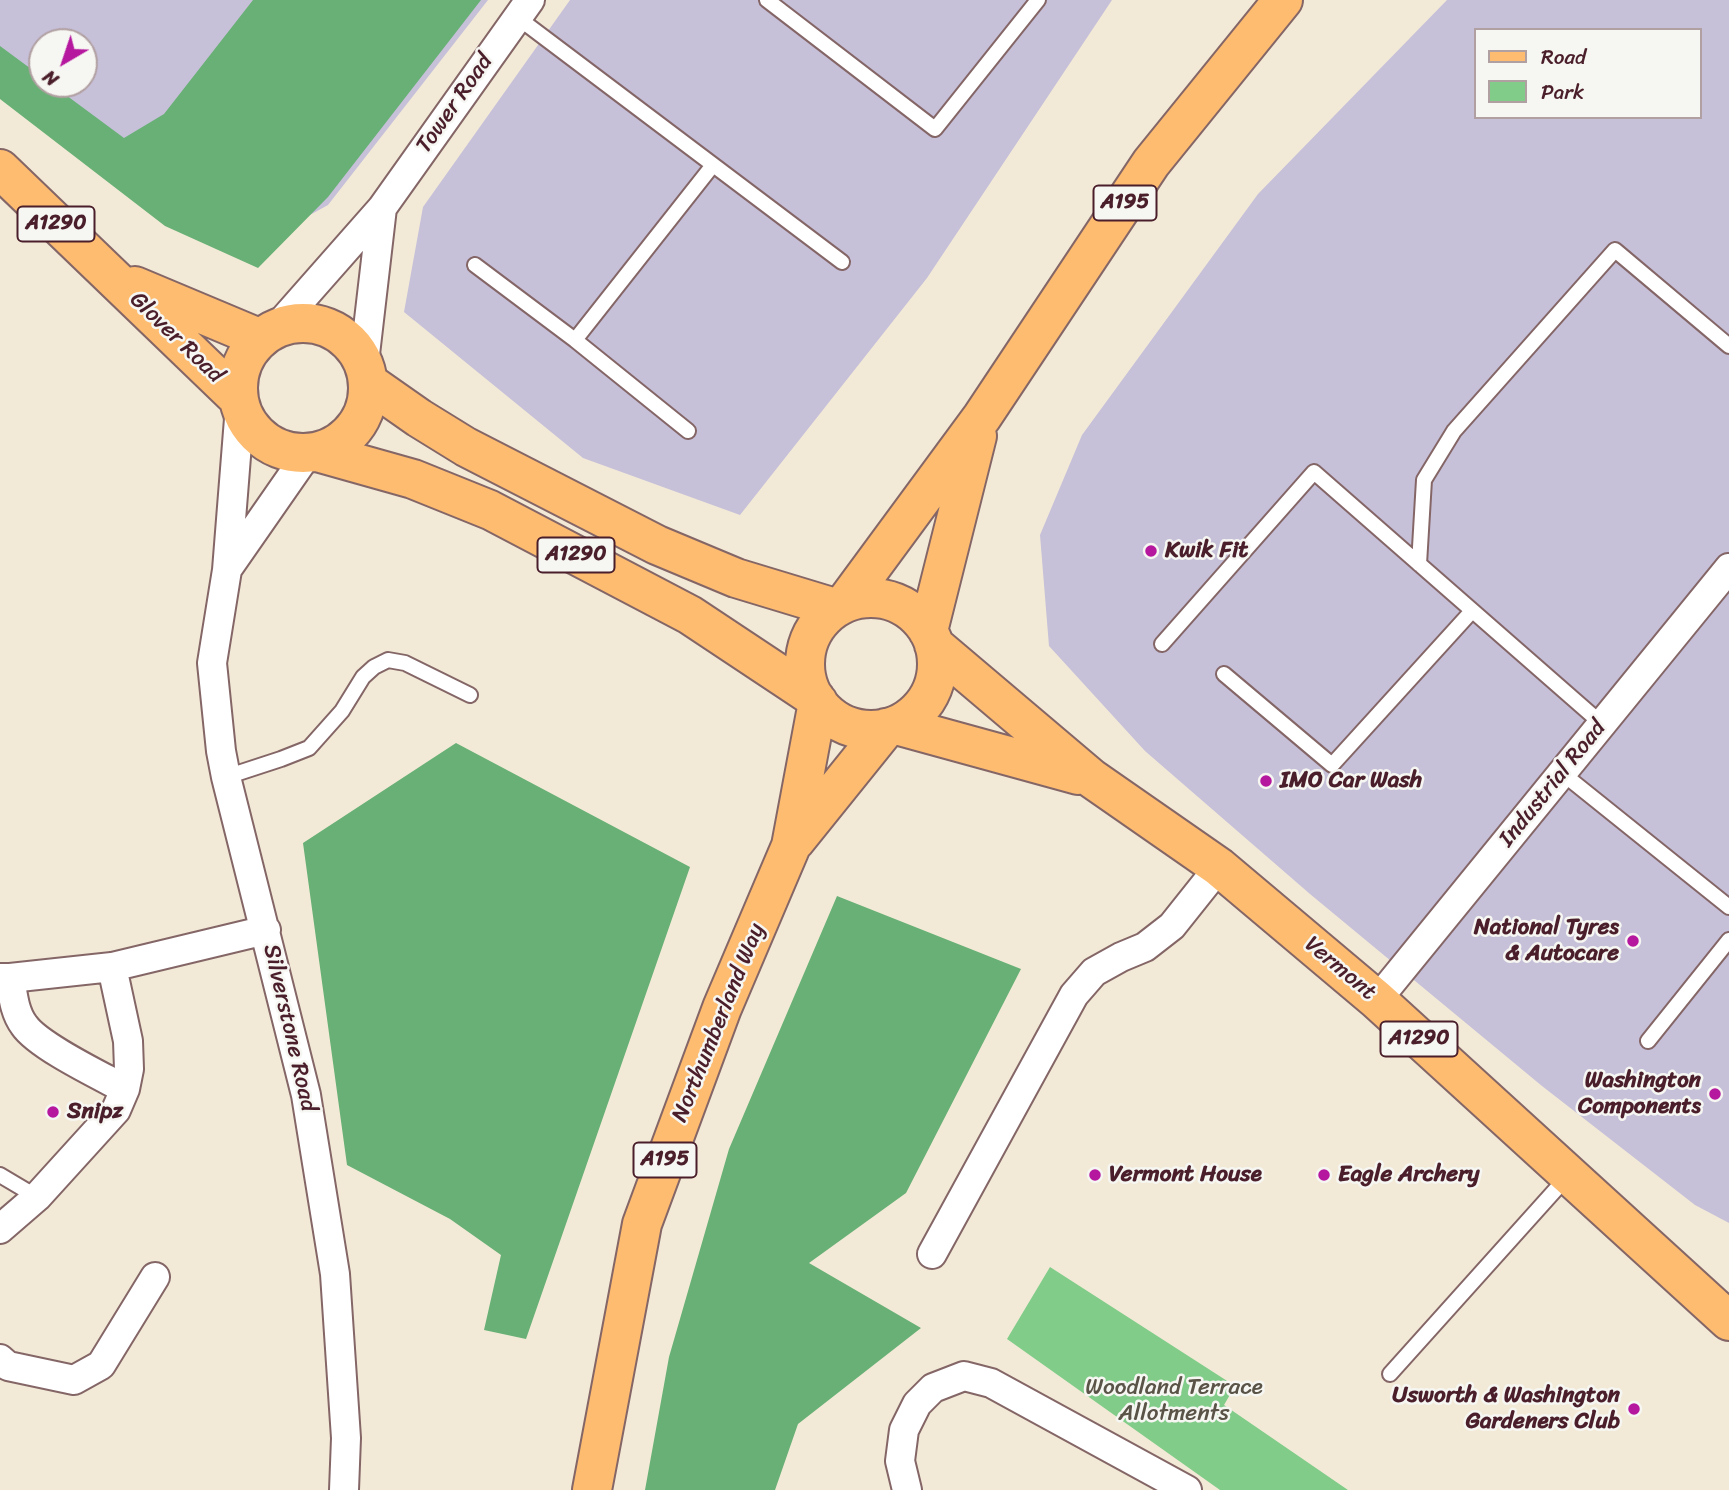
<!DOCTYPE html>
<html>
<head>
<meta charset="utf-8">
<style>
  body { margin:0 }
  #map { position:relative; width:1729px; height:1490px; overflow:hidden; background:#f2ead7; font-family:Sriracha,sans-serif }
  canvas { display:block }
  .legend { position:absolute; left:1474px; top:28px; width:228px; height:91px; box-sizing:border-box; background:#f6f6f2; border:2px solid #b1a0a2; margin:0; padding:9px 12px; list-style:none; font-size:21px; color:#4a1f2b }
  .legend li { display:flex; align-items:center; gap:14px; height:35px }
  .legend b { width:35px; border:2px solid #b1a0a2 }
  .north { position:absolute; left:28px; top:28px; width:70px; height:70px; box-sizing:border-box; background:#f6f6f2; border:2px solid #b1a0a2; border-radius:50%; rotate:219deg; font-size:19px; font-weight:700; line-height:28px; text-align:center; color:#4a1f2b }
  .north::after { content:''; display:block; margin:auto; width:24px; height:32px; background:#b5179e; clip-path:polygon(50% 0,100% 100%,50% 72%,0 100%) }
</style>
</head>
<body>
<div id="map">
<canvas width="1729" height="1490"></canvas>
<ul class="legend">
<li><b style="height:9px;background:#fdbc70"></b>Road</li>
<li><b style="height:19px;background:#81cc89"></b>Park</li>
</ul>
<div class="north">N</div>
</div>
<script>
const ctx = document.querySelector('canvas').getContext('2d');
ctx.lineJoin = 'round';
function fillPath(path, color) { ctx.fillStyle = color; ctx.fill(path, 'evenodd'); }
function trace(path, color, width, dash) { ctx.strokeStyle = color; ctx.lineWidth = width; ctx.lineCap = dash ? 'butt' : 'round'; ctx.setLineDash(dash || []); ctx.stroke(path); }
function drawText(font, color, halo, rows, align = 'center') {
  ctx.font = font + ' Sriracha,sans-serif'; ctx.lineWidth = 5; ctx.setLineDash([]); ctx.textBaseline = 'middle'; ctx.strokeStyle = halo; ctx.fillStyle = color; for (const [text, x, y, turn = 0] of rows) {
    ctx.save(); ctx.translate(x, y); ctx.rotate((+turn || 0) * Math.PI / 180); ctx.textAlign = isNaN(turn) ? turn : align; if (halo) ctx.strokeText(text, 0, 0); ctx.fillText(text, 0, 0); ctx.restore();
  }
}
fillPath(new Path2D(`
  M0,0H488L328,205L252,247L0,63ZM42,42H84V84H42Z
  M570,0H1112L927,278L740,515L583,458L404,312L423,207Z
  M1447,0H1729V1223L1695,1205L1542,1086L1310,894L1145,751L1049,646L1040,535L1082,435L1258,194ZM1475,30H1699V117H1475Z`), '#c6c0d9');
fillPath(new Path2D(`
  M1050,1267L1235,1386L1224,1405L1348,1490H1220L1007,1339Z`), '#81cc89');
fillPath(new Path2D(`
  M253,0H481L328,197L258,268L165,226L0,99V46L42,77V84H51L124,138L164,114Z
  M456,743L690,867L526,1339L484,1330L501,1255L450,1219L347,1165L303,843Z
  M837,896L1021,969L906,1193L809,1263L921,1328L798,1424L775,1490H645L669,1357L729,1149Z`), '#68b075');
const lane = new Path2D(`
  M767,0L935,129L1038,0
  M517,17L842,262
  M475,265L575,340L688,431
  M575,340L713,165
  M1419,564L1424,480L1454,431L1615,250L1729,346
  M1162,644L1314,472L1602,724
  M1224,674L1332,765L1472,611
  M1562,773L1729,907
  M226,777L281,759L309,748L342,711L363,677L374,667L388,660L405,663L470,695
  M1648,1041L1729,940
  M0,1175L37,1197
  M1390,1374L1567,1177`);
const street = new Path2D(`
  M278,326L382,208L530,0
  M364,363L382,208
  M240,406L227,570L212,663L221,751L226,777L306,1095L335,1274L346,1438L344,1490
  M228,568L308,453
  M0,978H10L112,967L266,930
  M10,978C13,994 14,1012 24,1025C38,1046 101,1076 125,1089
  M1377,1000L1729,568
  M0,1229L37,1197L116,1110L125,1089L129,1069L128,1041L112,967
  M932,1254L1074,995L1094,972L1121,957L1145,947L1172,926L1219,867
  M0,1359L8,1366L74,1380L101,1365L155,1277
  M907,1490L900,1461L904,1430L917,1404L933,1388L964,1376L991,1383L1187,1490`);
const primary = new Path2D(`
  M0,169L238,398
  M135,286L259,338
  M238 388a65 65 0 1 1 130 0a65 65 0 1 1-130 0Z
  M369,383L419,418L466,447L657,545L736,578L835,608
  M317,452L413,479L490,510L690,615L815,698
  M805 664a66 66 0 1 1 132 0a66 66 0 1 1-132 0Z
  M845,603L982,417L1151,163L1283,0
  M928,631L977,436
  M934,645L1091,778L1219,867L1377,1000L1729,1321
  M896,725L1078,775
  M795,841L886,728
  M592,1490L642,1224L722,1008L791,846L818,702`);
trace(lane, '#856667', 18);
trace(street, '#856667', 32);
trace(primary, '#856667', 42);
trace(lane, '#fff', 14);
trace(street, '#fff', 28);
trace(primary, '#fdbc70', 38);
for (const [x, y, r, color] of [
  [1151,551,7,"#b5179e"],
  [1266,781,7,"#b5179e"],
  [1633,941,7,"#b5179e"],
  [1715,1094,7,"#b5179e"],
  [53,1112,7,"#b5179e"],
  [1095,1175,7,"#b5179e"],
  [1324,1175,7,"#b5179e"],
  [1634,1409,7,"#b5179e"]
]) { const dot = new Path2D(); dot.arc(x, y, r, 0, 2 * Math.PI); ctx.fillStyle = color; ctx.fill(dot); trace(dot, '#f6f6f2', 2.5); }
for (const [x, y, w] of [
  [1125,203,63],
  [56,224,77],
  [576,555,77],
  [1419,1039,77],
  [665,1160,63]
]) { const box = new Path2D(); box.roundRect(x - w / 2, y - 17.5, w, 35, 5); ctx.fillStyle = '#f6f6f2'; ctx.fill(box); trace(box, '#4a1f2b', 2); }
drawText('bold 21px', '#4a1f2b', null, [
  ["A195",1125,203],
  ["A1290",56,224],
  ["A1290",576,555],
  ["A1290",1419,1039],
  ["A195",665,1160]
]);
drawText('23px', '#4a1f2b', '#f6f6f2', [
  ["Tower Road",455,104,-55],
  ["Glover Road",176,338,44],
  ["Industrial Road",1553,784,-51],
  ["Vermont",1340,969,40],
  ["Northumberland Way",719,1023,-68],
  ["Silverstone Road",289,1028,77]
]);
drawText('bold 23px', '#4a1f2b', '#f6f6f2', [
  ["Kwik Fit",1165,551],
  ["IMO Car Wash",1280,781],
  ["National Tyres",1619,928,"right"],
  ["& Autocare",1619,954,"right"],
  ["Washington",1701,1081,"right"],
  ["Components",1701,1107,"right"],
  ["Snipz",67,1112],
  ["Vermont House",1109,1175],
  ["Eagle Archery",1338,1175],
  ["Usworth & Washington",1620,1396,"right"],
  ["Gardeners Club",1620,1422,"right"]
], 'left');
drawText('23px', '#5a5347', '#f6f6f2', [
  ["Woodland Terrace",1174,1388],
  ["Allotments",1174,1414]
]);
</script>
</body>
</html>
